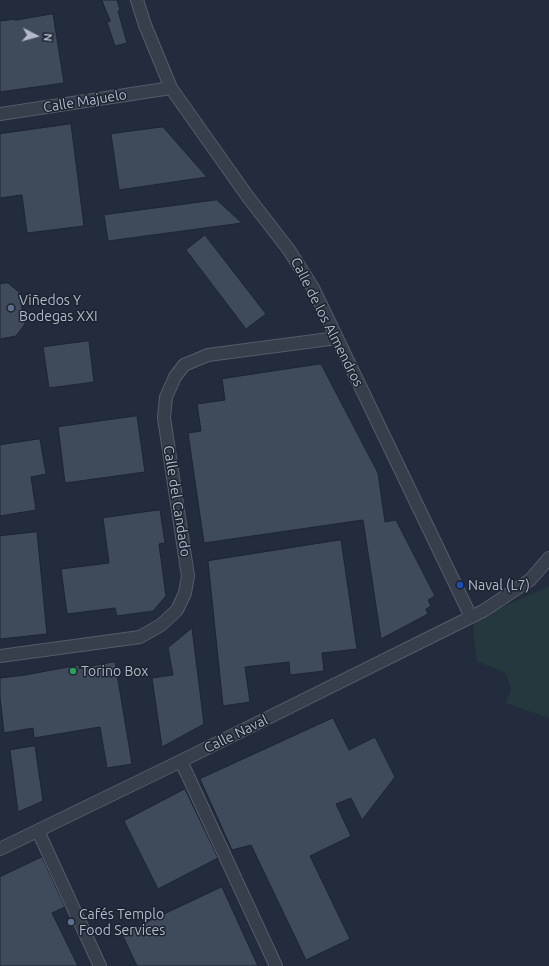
<!DOCTYPE html>
<html>
<head>
<meta charset="utf-8">
<style>
  body { margin:0 }
  #map { position:relative; width:549px; height:966px; overflow:hidden; background:#232c3c; font-family:Ubuntu,sans-serif }
  canvas { display:block }
  .north { position:absolute; left:16px; top:16px; width:40px; height:40px; -webkit-text-stroke:3px #1c2331; paint-order:stroke; rotate:96deg; font-size:11px; font-weight:700; line-height:16px; text-align:center; color:#b2b9c8 }
  .north::after { content:''; display:block; margin:auto; width:14px; height:18px; background:#b2b9c8; clip-path:polygon(50% 0,100% 100%,50% 72%,0 100%) }
</style>
</head>
<body>
<div id="map">
<canvas width="549" height="966"></canvas>
<div class="north">N</div>
</div>
<script>
const ctx = document.querySelector('canvas').getContext('2d');
ctx.lineJoin = 'round';
function fillPath(path, color) { ctx.fillStyle = color; ctx.fill(path, 'evenodd'); }
function trace(path, color, width, dash) { ctx.strokeStyle = color; ctx.lineWidth = width; ctx.lineCap = dash ? 'butt' : 'round'; ctx.setLineDash(dash || []); ctx.stroke(path); }
function drawText(font, color, halo, rows, align = 'center') {
  ctx.font = font + ' Ubuntu,sans-serif'; ctx.lineWidth = 3; ctx.setLineDash([]); ctx.textBaseline = 'middle'; ctx.strokeStyle = halo; ctx.fillStyle = color; for (const [text, x, y, turn = 0] of rows) {
    ctx.save(); ctx.translate(x, y); ctx.rotate((+turn || 0) * Math.PI / 180); ctx.textAlign = isNaN(turn) ? turn : align; if (halo) ctx.strokeText(text, 0, 0); ctx.fillText(text, 0, 0); ctx.restore();
  }
}
fillPath(new Path2D(`
  M549,586V718L506,703L511,690L506,673L477,661L474,638V620Z`), '#25383d');
const building = new Path2D(`
  M102,0H117L120,10L118,11L127,43L115,46L107,22L110,21Z
  M53,14L64,83L0,92V21L15,19V20Z
  M71,124L84,226L27,233L22,195L0,198V134Z
  M163,127L207,177L119,190L111,134Z
  M217,200L242,223L108,241L104,215Z
  M205,235L266,314L246,329L186,250Z
  M8,283L19,292L25,324L16,336L0,339V284Z
  M89,341L94,382L49,388L43,347Z
  M321,364L378,473L385,522L396,520L435,596L428,600L431,606L426,609L428,614L381,639L363,520L204,543L188,433L201,431L197,404L225,400L222,379Z
  M137,416L145,472L65,483L58,427Z
  M40,439L46,474L31,477L36,510L0,516V445Z
  M160,510L165,543L159,544L166,596L153,611L117,616L115,608L67,614L61,569L109,563L103,518Z
  M37,532L47,634L0,639V536Z
  M341,540L357,649L322,653L324,671L290,675L289,662L245,667L250,702L223,706L208,561Z
  M192,628L204,724L162,747L152,678L173,675L168,648Z
  M115,662L132,764L107,768L100,727L34,738L33,728L4,733L0,697V678L25,675L79,665V668Z
  M333,718L349,750L375,737L395,777L362,820L351,798L336,804L351,836L310,856L350,939L306,960L251,845L232,850L200,779Z
  M35,746L43,801L18,812L10,750Z
  M185,789L218,858L158,889L124,821Z
  M42,857L65,907L52,913L78,966H0V877Z
  M222,887L258,966H137L122,934Z`);
fillPath(building, '#3f4a5b');
trace(building, '#1e2533', 1);
const minor = new Path2D(`
  M137,0L145,25L171,88L248,197L289,250L313,288L471,617
  M0,114L171,88
  M0,656L140,637L161,625L177,610L185,593L188,576L164,418L166,397L175,377L184,365L208,355L337,338
  M181,761L276,966
  M38,831L100,966
  M0,849L181,761L483,611L530,580L549,558`);
trace(minor, '#555c6a', 14);
trace(minor, '#373e4c', 12);
for (const [x, y, r, color] of [
  [11,308,4,"#5c6f8a"],
  [460,585,4,"#1a4fb4"],
  [73,671,4,"#2e9e5b"],
  [71,922,4,"#5c6f8a"]
]) { const dot = new Path2D(); dot.arc(x, y, r, 0, 2 * Math.PI); ctx.fillStyle = color; ctx.fill(dot); trace(dot, '#1c2331', 1.5); }
drawText('14px', '#b2b9c8', '#1c2331', [
  ["Calle Majuelo",85,101,-9],
  ["Calle de los Almendros",327,322,63],
  ["Calle del Candado",177,501,81],
  ["Calle Naval",236,734,-26]
]);
drawText('14px', '#b2b9c8', '#1c2331', [
  ["Viñedos Y",19,300],
  ["Bodegas XXI",19,316],
  ["Naval (L7)",468,585],
  ["Torino Box",81,671],
  ["Cafés Templo",79,914],
  ["Food Services",79,930]
], 'left');
</script>
</body>
</html>
